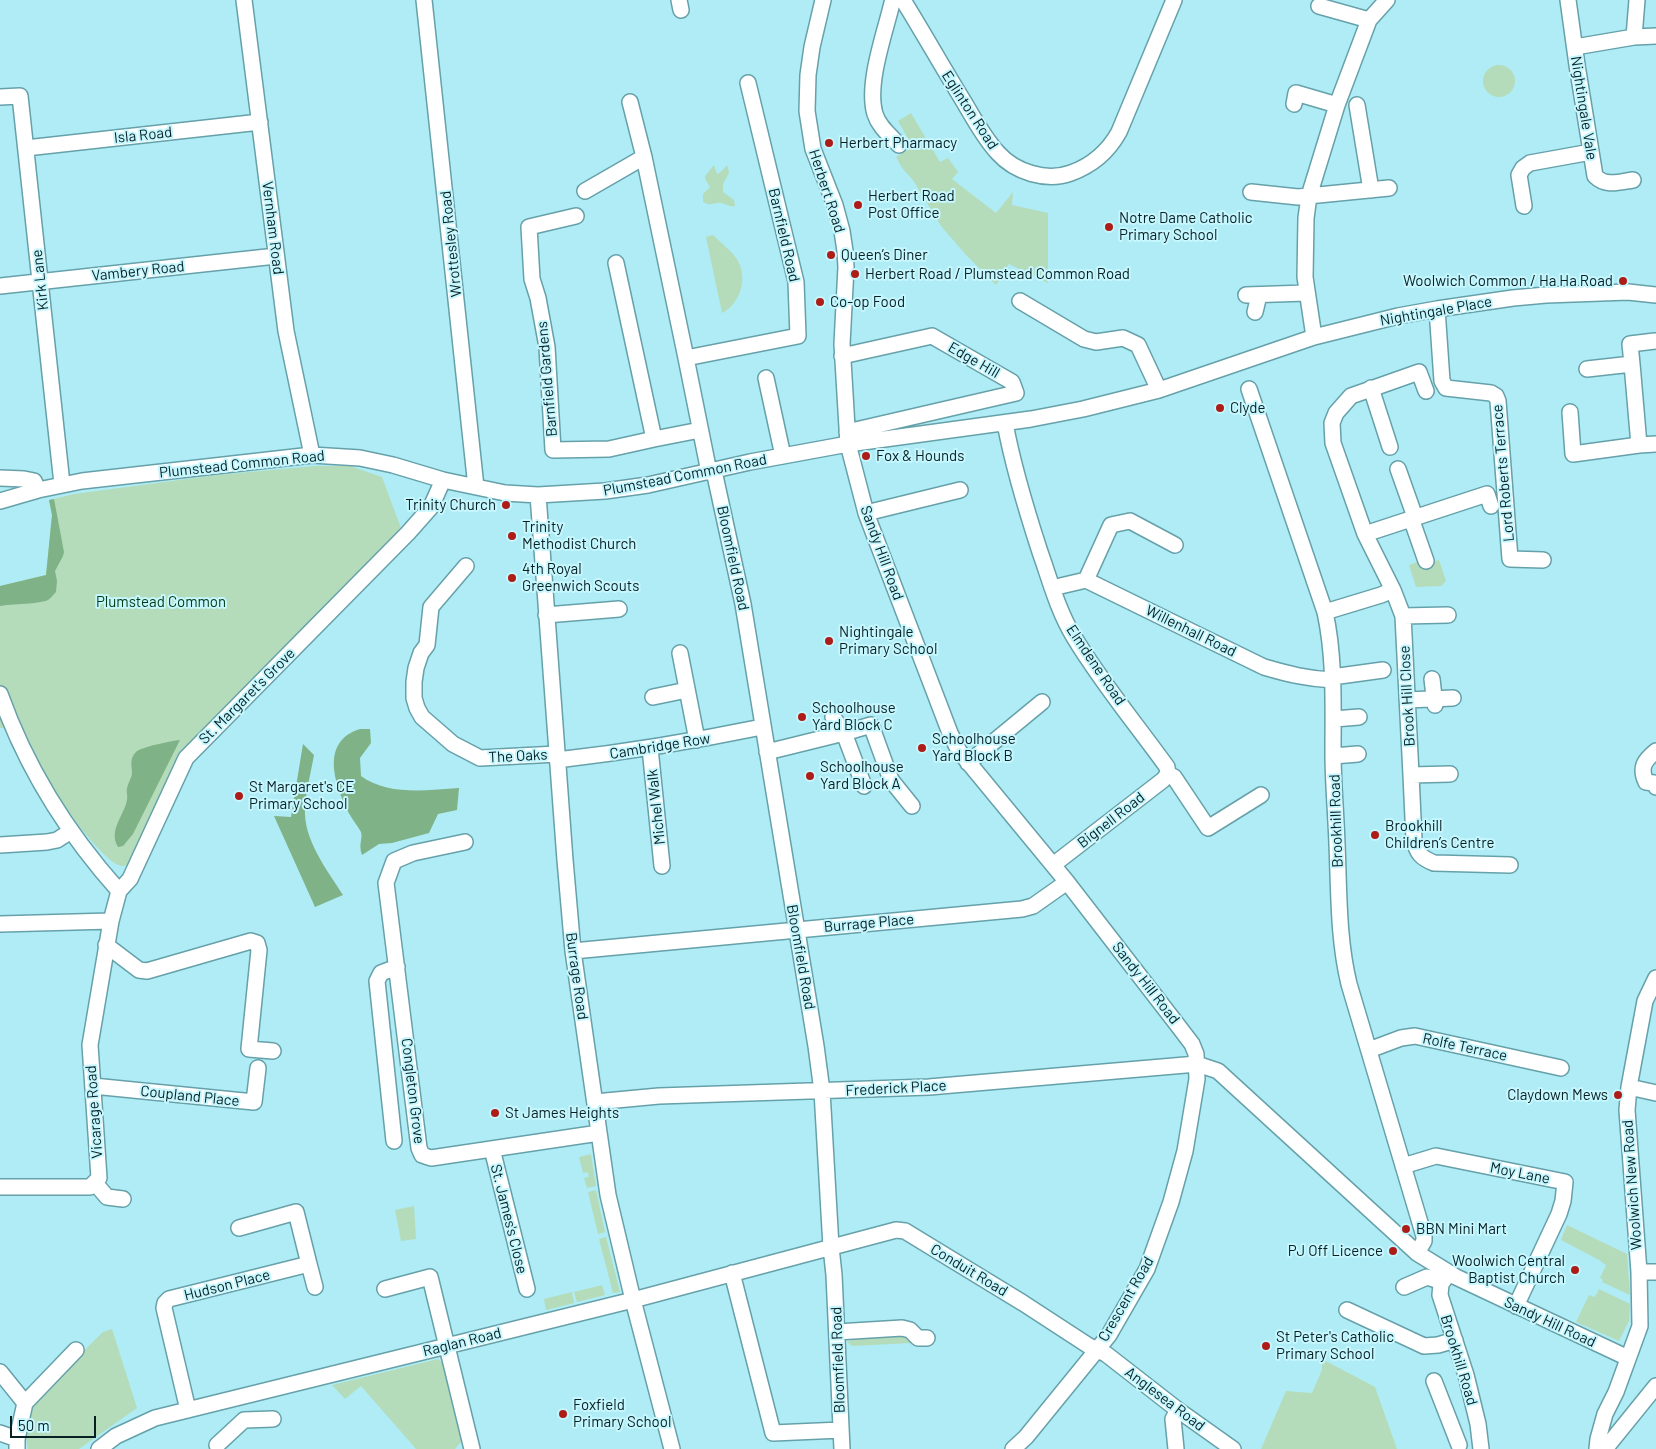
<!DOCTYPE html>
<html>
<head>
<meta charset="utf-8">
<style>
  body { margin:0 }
  #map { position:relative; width:1656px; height:1449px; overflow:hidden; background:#afecf5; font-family:Barlow,sans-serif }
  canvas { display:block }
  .scale { position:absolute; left:10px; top:1416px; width:86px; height:22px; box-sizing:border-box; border:2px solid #072024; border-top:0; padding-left:6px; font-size:15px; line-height:18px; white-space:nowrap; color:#072024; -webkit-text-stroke:4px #c6f7fe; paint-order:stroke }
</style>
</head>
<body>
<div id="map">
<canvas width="1656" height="1449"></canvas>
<div class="scale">50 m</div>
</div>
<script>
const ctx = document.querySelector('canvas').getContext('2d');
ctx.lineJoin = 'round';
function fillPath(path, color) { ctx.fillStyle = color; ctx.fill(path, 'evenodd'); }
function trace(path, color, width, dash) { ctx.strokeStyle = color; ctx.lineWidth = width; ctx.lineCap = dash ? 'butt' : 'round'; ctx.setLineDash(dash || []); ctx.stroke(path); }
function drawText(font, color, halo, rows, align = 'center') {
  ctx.font = font + ' Barlow,sans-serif'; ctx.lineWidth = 4; ctx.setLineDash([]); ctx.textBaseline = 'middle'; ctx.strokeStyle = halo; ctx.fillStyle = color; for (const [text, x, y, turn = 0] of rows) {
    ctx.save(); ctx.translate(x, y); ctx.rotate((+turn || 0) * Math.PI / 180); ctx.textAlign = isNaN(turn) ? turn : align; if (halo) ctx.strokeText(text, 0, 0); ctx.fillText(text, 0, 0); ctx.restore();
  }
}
fillPath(new Path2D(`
  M1483 81a16 16 0 1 1 32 0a16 16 0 1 1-32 0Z
  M911,113L940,162L948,158L958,172L952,179L996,213L1013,192L1012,205L1048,213V283L1009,264L996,285L966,255L941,226L913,180L902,168L896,157L913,147L898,121Z
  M714,165L717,174L722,171L727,165L729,173L723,184V192L734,200L735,206C729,207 727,204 721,203C713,202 713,207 703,202V194L710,187L705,179V176Z
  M713,235C721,243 732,251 738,261C748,279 740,304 722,313L706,237Z
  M315,466H350L382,477L401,528L393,539L179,753L136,852C133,858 130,865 124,866C107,869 60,800 50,786C39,767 31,746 21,727L0,728V586L46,575L52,515L49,500L74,494L217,475Z
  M1439,560L1446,581L1441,586L1416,587L1409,565L1417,562L1425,564Z
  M591,1154L596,1186L587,1188L584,1178L589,1177L588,1172L583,1173L579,1157Z
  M596,1190L605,1232L598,1234L588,1192Z
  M414,1206L416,1239L401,1241L395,1210Z
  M1567,1225L1627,1254L1630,1295L1602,1282L1603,1280L1600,1278L1606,1265L1601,1262V1261L1561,1240Z
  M606,1237L620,1292L613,1293L599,1239Z
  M602,1285L605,1295L577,1302L574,1292Z
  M1599,1289L1630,1304L1629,1321L1619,1341L1576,1322L1589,1295L1595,1297Z
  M572,1292L574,1303L546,1310L544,1299Z
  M112,1329L137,1408L79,1449H28L25,1433L37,1396L103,1332Z
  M901,1333L911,1340V1343L852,1346L847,1342L855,1339V1336Z
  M438,1359L443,1363L461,1436V1442L455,1449H416L361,1386L345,1399L332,1385Z
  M1322,1359L1375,1387L1397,1449H1261L1286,1391L1312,1393L1322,1370Z`), '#b5dcba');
fillPath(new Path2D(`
  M54,499L64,552L63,556L55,571L57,581L56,592C54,594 51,598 48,600C41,604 10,604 0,606V586L46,575L52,515L49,500Z
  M360,729H370L371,743L360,758L361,776C388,796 427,790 459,788L457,810L438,814L429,833L392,843L379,844L362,855C358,844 363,839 361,832C358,826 353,821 350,815C336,788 318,742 360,729Z
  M180,740L133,834L123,846L118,847C108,830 124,816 127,800C128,796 126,792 127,788C128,783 131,779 132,774C132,765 129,759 136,752C141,747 171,741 180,740Z
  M303,744L314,755C311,772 306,791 305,808C303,839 327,870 343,895L315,907L274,816L291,817Z`), '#7fb286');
const minor = new Path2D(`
  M244,0L286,331L312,455
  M424,0L476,487
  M679,0L681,10
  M823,0L812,47L808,75L807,111L813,149L835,205L842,231L845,251L846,267L842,344L848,444L866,513L950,733L959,751L1067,882L1176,1023L1192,1044L1196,1054L1197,1079L1185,1151L1171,1202L1147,1269L1109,1335L1026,1437L1013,1449
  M896,0L892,3C885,33 866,84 875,114C879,127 890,135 899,145
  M903,0C924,34 943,68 964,102C974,119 984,138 998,153C1015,172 1046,182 1071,173C1093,165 1108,152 1119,132L1174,0
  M1568,0L1577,65L1595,176C1606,187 1619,182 1633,180
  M1319,6L1369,20
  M1634,37L1637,0
  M1575,47L1634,37L1656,36
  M0,97L20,96L62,484
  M630,102L644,157L686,358
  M1294,104L1296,93L1337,105
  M1357,105L1371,190
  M26,148L260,122
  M585,191L644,157
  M1251,192L1298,197L1389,188
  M1524,206L1519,175L1523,168L1530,163L1591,152
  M576,216L529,227L532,279L538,298L547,347L553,450L609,449L654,439
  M616,263L654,439L700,430
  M0,286L276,256
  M1246,295L1306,293
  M1020,301L1084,339L1096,342L1123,338L1138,345L1159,390
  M1437,309L1442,381L1446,388L1491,393L1496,396L1498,401L1510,559L1543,560
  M1255,312L1259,295
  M1314,337L1305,277L1306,218L1309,196L1337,105L1369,20L1387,0
  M842,356L932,336L1012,382L1016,393L847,432
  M1632,364L1630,344L1655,341
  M766,378L783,456
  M1371,388L1390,447
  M1249,389L1325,612C1335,658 1333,706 1333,753C1333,783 1336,814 1337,844C1339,891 1338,939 1349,984L1424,1236V1241L1417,1253
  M1570,412L1573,454L1639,445L1632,364L1587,369
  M1005,423C1013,467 1026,509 1040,552C1050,580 1058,611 1074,637C1101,682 1136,724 1167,767L1168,774L1174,777L1208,828L1261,795
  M1639,445L1656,444
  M1398,469L1415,517
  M714,471L743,604L816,1046L822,1091L831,1247L834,1275L842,1449
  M709,472L686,358L798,336L796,282L748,83
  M0,478L24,479L34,481L38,490
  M538,495L565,860L573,951L608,1195L633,1300L672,1449
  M0,501L38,490L82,481L312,455L360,458L393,465L443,480L505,493L538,495L605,491L648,485L750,462L848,444L1031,419L1083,409L1159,390L1314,337L1398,316L1437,309L1513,298L1546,295L1628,292L1656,295
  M866,513L960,490
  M1411,518L1426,561
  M1365,534L1487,494L1491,506
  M466,566L431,607L427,645L421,653L416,668L414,682V698L417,708L422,717L453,744L480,758L557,754
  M1086,580L1111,525L1130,521L1175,545
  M1052,588L1086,580L1264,667C1288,674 1308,679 1333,680
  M1393,590L1365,534L1333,443L1332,423L1336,413L1351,396L1419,372L1426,391
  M1325,612L1381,595L1393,590L1403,616L1411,775L1450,774
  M546,615L619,609
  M1403,616L1448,615
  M680,653L697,740
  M1332,677L1383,670
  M1432,679L1435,705
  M0,694C26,767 67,833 119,891
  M653,697L687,690
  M1407,700L1453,698
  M1334,719L1359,717
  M650,748L662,866
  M1656,751C1645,760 1639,767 1646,782L1654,783L1656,787
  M767,752L844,733L833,717
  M1333,756L1358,754
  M557,760C627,752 694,741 762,727
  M968,763L1042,702
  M1411,775L1414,840C1417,853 1421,858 1434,863L1510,865
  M864,786L844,733L871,725L891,780L912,806
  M465,842L413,853L394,861L386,883L419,1148L422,1155L431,1158L599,1133
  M0,845L47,842L57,840L71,831
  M1053,865L1163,780L1168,774
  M0,924L111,921
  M106,945L139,970L147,971L251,941L257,943L259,950L249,1049L273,1051
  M573,951L1022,909L1033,906L1067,882
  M1369,1050L1401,1038L1415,1036L1561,1068
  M93,1086L254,1102L258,1068
  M1629,1087L1656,1093
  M595,1102L659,1096L929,1087L1197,1064L1218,1071L1417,1253L1456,1277L1628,1358
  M394,1141L377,981L381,973L397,967
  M492,1149L527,1289
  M1403,1166L1436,1156L1565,1182L1563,1201L1559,1214L1516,1306
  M95,1183L107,1197L123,1199
  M0,1187H90L99,1178L90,1045L111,921L119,891L130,879L186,758L408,533L431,507L443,480
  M309,1264L315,1287
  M1639,1272H1656
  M732,1273L773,1433L841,1430
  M1449,1273L1441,1284L1440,1295L1466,1375L1478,1424L1481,1449
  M1404,1287L1427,1277L1442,1282
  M385,1289L430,1277L472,1449
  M1347,1310L1424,1346L1438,1345L1455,1340
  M837,1332L902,1328L910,1330L918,1338H927
  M0,1372L25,1403
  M1434,1381L1459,1445
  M188,1410L164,1308L165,1303L169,1299L309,1264L296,1212L239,1228
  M244,1420L273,1419
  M0,1433L17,1439
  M217,1445L244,1420
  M17,1449V1439L25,1403L76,1350
  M99,1449L116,1436L155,1418L633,1300L896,1230L905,1231L1023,1303L1089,1346L1106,1354L1178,1410L1233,1449
  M1176,1449L1173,1419L1178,1410
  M1597,1449L1598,1439L1605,1414L1616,1392L1640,1326L1639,1272L1627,1110L1629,1087L1645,1001L1656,978
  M1605,1449L1656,1386`);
trace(minor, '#66a1aa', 18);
trace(minor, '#fff', 15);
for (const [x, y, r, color] of [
  [829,143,5,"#ad1c17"],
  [858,205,5,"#ad1c17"],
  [1109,227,5,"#ad1c17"],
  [831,255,5,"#ad1c17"],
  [855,274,5,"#ad1c17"],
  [1623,281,5,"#ad1c17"],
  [820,302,5,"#ad1c17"],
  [1220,408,5,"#ad1c17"],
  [866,456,5,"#ad1c17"],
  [506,505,5,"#ad1c17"],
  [512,536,5,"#ad1c17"],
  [512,578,5,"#ad1c17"],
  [829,641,5,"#ad1c17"],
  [802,717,5,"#ad1c17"],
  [922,748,5,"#ad1c17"],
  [810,776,5,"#ad1c17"],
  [239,796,5,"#ad1c17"],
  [1375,835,5,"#ad1c17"],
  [1618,1095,5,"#ad1c17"],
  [495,1113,5,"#ad1c17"],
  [1406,1229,5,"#ad1c17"],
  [1393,1251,5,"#ad1c17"],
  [1575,1270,5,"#ad1c17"],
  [1266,1346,5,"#ad1c17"],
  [563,1414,5,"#ad1c17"]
]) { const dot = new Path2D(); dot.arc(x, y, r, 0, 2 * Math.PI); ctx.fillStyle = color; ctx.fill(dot); trace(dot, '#c6f7fe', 2); }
drawText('15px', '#072024', '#c6f7fe', [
  ["Nightingale Vale",1584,108,81],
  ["Eglinton Road",970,110,57],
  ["Isla Road",143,135,-6],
  ["Herbert Road",827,191,72],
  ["Vernham Road",273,228,83],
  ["Barnfield Road",784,235,77],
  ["Wrottesley Road",451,244,-96],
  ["Vambery Road",138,271,-6],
  ["Kirk Lane",40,280,-96],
  ["Nightingale Place",1436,311,-10],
  ["Edge Hill",974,360,30],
  ["Barnfield Gardens",547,379,-95],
  ["Plumstead Common Road",242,464,-6],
  ["Lord Roberts Terrace",1503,473,-95],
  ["Plumstead Common Road",685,475,-11],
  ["Sandy Hill Road",882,553,70],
  ["Bloomfield Road",733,558,78],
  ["Willenhall Road",1191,631,26],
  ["Elmdene Road",1096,665,56],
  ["St. Margaret's Grove",247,696,-45],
  ["Brook Hill Close",1407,696,-93],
  ["Cambridge Row",660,746,-9],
  ["The Oaks",518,756,-3],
  ["Michel Walk",656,807,-96],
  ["Bignell Road",1111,820,-38],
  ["Brookhill Road",1336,821,-92],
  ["Burrage Place",869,923,-5],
  ["Bloomfield Road",801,957,80],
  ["Burrage Road",577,976,82],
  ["Sandy Hill Road",1146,983,52],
  ["Rolfe Terrace",1465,1047,12],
  ["Frederick Place",896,1088,-3],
  ["Congleton Grove",413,1091,83],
  ["Coupland Place",190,1096,6],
  ["Vicarage Road",94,1112,-94],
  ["Moy Lane",1520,1173,11],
  ["Woolwich New Road",1632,1185,-94],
  ["St. James's Close",509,1219,76],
  ["Conduit Road",969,1270,31],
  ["Hudson Place",227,1285,-14],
  ["Crescent Road",1126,1299,-60],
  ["Sandy Hill Road",1550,1322,25],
  ["Raglan Road",462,1342,-14],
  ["Bloomfield Road",838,1360,-92],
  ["Brookhill Road",1459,1360,73],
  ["Anglesea Road",1165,1399,37]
]);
drawText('15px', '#072024', '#c6f7fe', [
  ["Herbert Pharmacy",839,143],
  ["Herbert Road",868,196],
  ["Post Office",868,213],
  ["Notre Dame Catholic",1119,218],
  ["Primary School",1119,235],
  ["Queen’s Diner",841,255],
  ["Herbert Road / Plumstead Common Road",865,274],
  ["Woolwich Common / Ha Ha Road",1613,281,"right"],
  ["Co-op Food",830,302],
  ["Clyde",1230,408],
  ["Fox & Hounds",876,456],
  ["Trinity Church",496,505,"right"],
  ["Trinity",522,527],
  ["Methodist Church",522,544],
  ["4th Royal",522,569],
  ["Greenwich Scouts",522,586],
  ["Nightingale",839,632],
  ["Primary School",839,649],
  ["Schoolhouse",812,708],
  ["Yard Block C",812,725],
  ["Schoolhouse",932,739],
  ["Yard Block B",932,756],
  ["Schoolhouse",820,767],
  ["Yard Block A",820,784],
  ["St Margaret's CE",249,787],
  ["Primary School",249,804],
  ["Brookhill",1385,826],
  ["Children’s Centre",1385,843],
  ["Claydown Mews",1608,1095,"right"],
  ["St James Heights",505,1113],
  ["BBN Mini Mart",1416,1229],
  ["PJ Off Licence",1383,1251,"right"],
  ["Woolwich Central",1565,1261,"right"],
  ["Baptist Church",1565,1278,"right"],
  ["St Peter's Catholic",1276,1337],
  ["Primary School",1276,1354],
  ["Foxfield",573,1405],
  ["Primary School",573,1422]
], 'left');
drawText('15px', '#003b12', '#c6f7fe', [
  ["Plumstead Common",161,602]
]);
</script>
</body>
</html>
